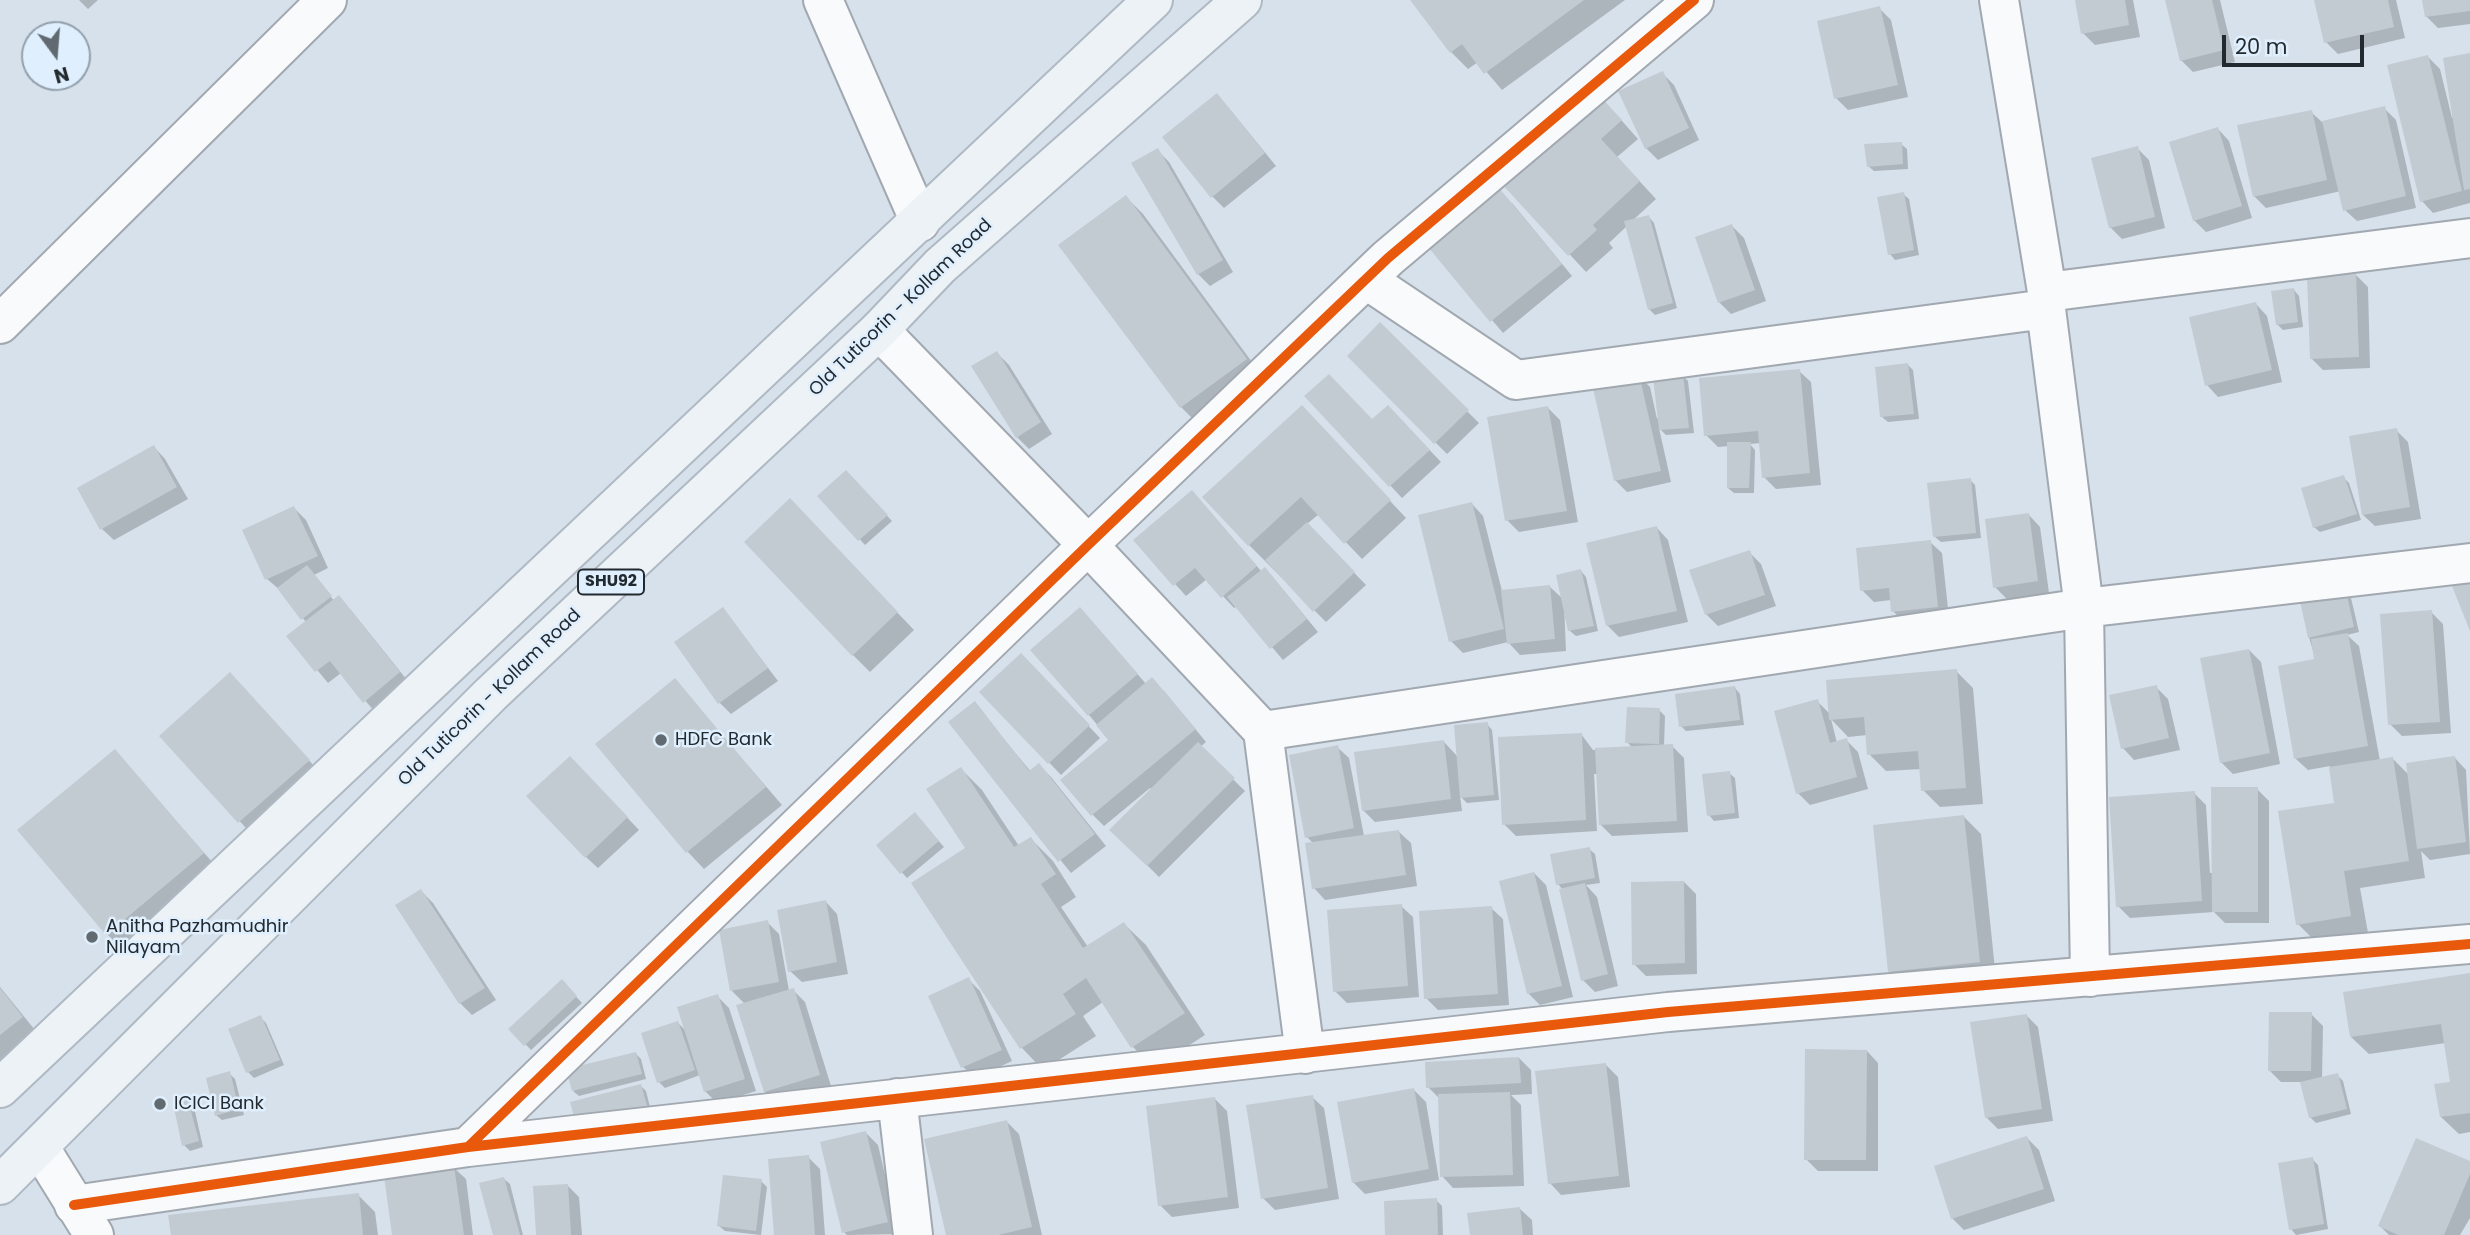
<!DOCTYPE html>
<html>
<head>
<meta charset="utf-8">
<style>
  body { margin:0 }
  #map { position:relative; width:2470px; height:1235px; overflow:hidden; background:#d7e1eb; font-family:Poppins,sans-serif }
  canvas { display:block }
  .north { position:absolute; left:21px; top:21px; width:70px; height:70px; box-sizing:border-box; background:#dfeffd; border:2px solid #93a0ab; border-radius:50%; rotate:164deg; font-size:19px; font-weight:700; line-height:28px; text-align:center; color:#22292f }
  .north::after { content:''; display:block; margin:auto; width:24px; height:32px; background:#616971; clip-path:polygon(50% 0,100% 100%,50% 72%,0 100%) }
  .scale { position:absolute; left:2222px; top:35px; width:142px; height:32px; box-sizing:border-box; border:4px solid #22292f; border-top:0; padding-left:9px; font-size:21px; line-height:24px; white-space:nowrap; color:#22292f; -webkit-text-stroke:5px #dfeffd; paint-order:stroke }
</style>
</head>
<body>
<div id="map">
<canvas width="2470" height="1235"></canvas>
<div class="north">N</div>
<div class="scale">20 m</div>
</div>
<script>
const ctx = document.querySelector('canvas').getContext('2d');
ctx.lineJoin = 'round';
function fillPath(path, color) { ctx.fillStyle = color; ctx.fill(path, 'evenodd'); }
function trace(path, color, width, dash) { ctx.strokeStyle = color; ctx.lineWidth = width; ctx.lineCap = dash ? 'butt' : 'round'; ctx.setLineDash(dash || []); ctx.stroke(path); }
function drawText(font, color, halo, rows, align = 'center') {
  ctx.font = font + ' Poppins,sans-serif'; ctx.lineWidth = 5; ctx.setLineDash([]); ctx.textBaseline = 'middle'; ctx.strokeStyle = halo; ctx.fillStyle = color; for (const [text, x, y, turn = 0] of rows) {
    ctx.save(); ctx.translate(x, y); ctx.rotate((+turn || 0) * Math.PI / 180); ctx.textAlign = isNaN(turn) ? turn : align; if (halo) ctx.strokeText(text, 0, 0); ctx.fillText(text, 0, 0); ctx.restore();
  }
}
fillPath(new Path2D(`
  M79,0H98L88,9Z
  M1412,0H1625L1502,90L1478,62L1468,69L1451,52Z
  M2077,0H2133L2140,37L2095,45L2083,33Z
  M2166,0H2220L2235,62L2193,72L2181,60Z
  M2316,0H2396L2405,38L2338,54L2326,42Z
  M2424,0H2470V24L2438,28L2426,16Z
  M1879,8L1891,20L1908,97L1848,110L1836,98Z
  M2470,54V203L2433,213L2422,201L2428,57L2440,69L2452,118L2454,117Z
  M1662,73L1674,85L1699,140L1658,160L1646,148Z
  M1228,107L1276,166L1224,208L1212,196Z
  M2384,108L2396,120L2416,208L2357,221L2345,210L2341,191L2266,208L2254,196L2311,112L2322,122Z
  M1615,113L1638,139L1617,157L1656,199L1632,221L1649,217L1654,223L1677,308L1655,315L1649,309L1627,226L1609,243L1613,248L1586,272L1503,182Z
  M2218,129L2229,141L2252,218L2206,232L2194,220Z
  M1901,144L1907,149L1908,169L1874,171L1868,166Z
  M2137,148L2149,160L2165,228L2122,239L2110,227Z
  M1157,150L1169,162L1233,272L1210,286L1198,274Z
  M1903,194L1909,199L1919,255L1895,260L1890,254Z
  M1126,197L1143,214L1263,377L1198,424L1181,407Z
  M1512,203L1572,276L1503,333L1431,248Z
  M1732,226L1744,238L1766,301L1731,314L1719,302Z
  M2356,275L2368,287L2370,368L2323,370L2311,358Z
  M2294,290L2299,296L2303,327L2283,330L2277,324Z
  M2256,304L2267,316L2282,382L2218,397L2207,385Z
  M1380,325L1479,423L1447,454L1349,356Z
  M997,353L1009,365L1052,434L1029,449L1017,437Z
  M1908,365L1913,370L1919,419L1888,422L1882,417Z
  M1799,371L1811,382L1821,485L1776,489L1764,477L1761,443L1750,444L1755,450L1754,493H1734L1728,488L1729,446L1718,447L1706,435Z
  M1638,375L1650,387L1657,419L1683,376L1688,381L1694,433L1666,435L1659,428L1671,482L1627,492L1615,480Z
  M1307,396L1373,421L1400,419L1441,462L1402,498Z
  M1548,408L1560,420L1578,522L1519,532L1507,520Z
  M1319,425L1406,518L1362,559L1319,514L1307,524L1366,585L1326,622L1249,545Z
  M2396,430L2408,442L2421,519L2375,526L2363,515Z
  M154,447L165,459L188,499L114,540L102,529Z
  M846,472L892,521L865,545L820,496Z
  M2343,477L2349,483L2361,520L2320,532L2314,527Z
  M1970,480L1975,485L1981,538L1941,542L1935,537Z
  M1203,504L1262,572L1265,569L1276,581L1318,632L1283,660L1237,606L1234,608L1207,579L1186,596L1136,541Z
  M1472,504L1483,516L1502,591L1549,586L1564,600L1581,571L1586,577L1598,631L1576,636L1570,631L1564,604L1566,651L1520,655L1508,642L1463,653L1451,641Z
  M294,508L306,520L328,568L314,575L334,601L350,609L411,685L376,713L341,673L328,683L289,636L306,622L280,590L267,579Z
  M2029,515L2040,527L2049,593L2007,599L1995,587Z
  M807,518L914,630L870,672L853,655Z
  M1657,528L1668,540L1688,622L1619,637L1607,625Z
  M1930,542L1942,553L1949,618L1904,623L1893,611L1891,600L1874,602L1862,590Z
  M1749,552L1761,564L1776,606L1718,626L1706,614Z
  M2346,593L2351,598L2359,632L2347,635L2359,646L2380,761L2393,759L2410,776L2455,758L2466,770L2470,854L2430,860L2421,851L2425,878L2360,888L2368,933L2315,941L2298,924L2336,804L2330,766L2308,770L2296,759L2316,661L2309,637Z
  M723,609L778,681L731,714L719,702Z
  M2431,612L2443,624L2451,733L2402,736L2390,724Z
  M1091,621L1147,685L1164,691L1206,742L1200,747L1245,791L1159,877L1112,830L1152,790L1150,788L1104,826L1092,814L1110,740L1089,715Z
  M2249,650L2261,662L2280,764L2233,774L2221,762Z
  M1021,655L1100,738L1061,775L982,692Z
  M1956,671L1973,688L1983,804L1940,807L1923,790L1921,769L1886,771L1869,754L1867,735L1848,737L1831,719L1837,743L1846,740L1858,752L1868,789L1810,805L1798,793L1817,701L1831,715Z
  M675,681L782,805L704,869L687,851Z
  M2156,687L2168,699L2180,750L2134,760L2123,748Z
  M1735,688L1740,694L1744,725L1686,731L1681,726Z
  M247,692L325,778L256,839L162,736Z
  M974,703L1031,772L1039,765L1051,777L1106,846L1071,873L950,723Z
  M1659,710L1665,716L1664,746H1672L1684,758L1688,832L1612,836L1601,825L1598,774H1594L1597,831L1516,836L1504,824L1581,734L1593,750L1633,748L1627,742Z
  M1487,724L1492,730L1499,800L1467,803L1460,796L1462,811L1375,822L1363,810L1444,742L1458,757Z
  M1337,747L1349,758L1364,836L1399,832L1411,843L1417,886L1325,900L1314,888L1313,843L1307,837Z
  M115,751L220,871L124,951L107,934Z
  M961,769L982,790L1019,846L1031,839L1053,861L1076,897L1061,907L1088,947L1124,924L1146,945L1205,1035L1154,1068L1132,1046L1103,1002L1083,1016L1096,1036L1043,1070L1022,1048L967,849Z
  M582,770L639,830L598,868L586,857Z
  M1729,773L1735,778L1739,818L1714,821L1709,815Z
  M2257,789L2269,801V923H2225L2214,912L2130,918L2118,906L2194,793L2206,805L2210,873H2213Z
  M1964,817L1981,834L1996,979L1907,988L1890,971Z
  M920,820L944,847L907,878L878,846Z
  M1589,849L1595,854L1600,883L1586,885L1597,897L1618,986L1595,992L1583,980L1563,890L1558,884Z
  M1534,873L1546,885L1573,997L1540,1005L1528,993Z
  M1684,882L1696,894L1697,974L1646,976L1634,964Z
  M421,891L433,903L496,1000L472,1015L460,1003Z
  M826,902L837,914L848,974L802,982L790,971Z
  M1401,906L1413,917L1419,997L1347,1003L1335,991Z
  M1491,908L1503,919L1509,1005L1438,1010L1426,998Z
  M767,922L779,934L789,991L793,990L805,1002L831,1086L777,1103L765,1092L745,1004L732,991Z
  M2470,974V1132L2459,1134L2441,1117L2452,1083L2446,1043L2369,1054L2351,1037Z
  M968,979L980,991L1012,1061L975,1078L963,1067Z
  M562,982L582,1003L531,1050L511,1029Z
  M0,987L39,1035L0,1066Z
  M717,996L729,1008L756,1091L717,1103L705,1091L700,1075L665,1088L659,1082L678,1023L686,1031Z
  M2311,1014L2323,1026L2322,1079L2337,1075L2343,1081L2351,1114L2316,1123L2310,1117L2302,1082H2281L2269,1070Z
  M2026,1015L2038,1027L2053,1121L1998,1129L1987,1118Z
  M260,1017L266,1023L284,1065L254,1078L248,1072Z
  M1867,1051L1878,1063V1171H1818L1806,1159Z
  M636,1054L641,1059L646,1079L579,1096L573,1091Z
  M1519,1058L1531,1070L1532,1094L1511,1095L1521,1105L1524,1186L1453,1188L1442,1176L1440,1099L1428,1087Z
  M1606,1065L1618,1077L1630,1187L1561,1195L1550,1183Z
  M229,1073L235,1079L244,1115L222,1120L216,1115Z
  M641,1086L646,1091L651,1111L583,1128Z
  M1414,1090L1426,1102L1439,1180L1365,1194L1353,1182Z
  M1312,1097L1324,1108L1339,1199L1275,1210L1263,1198Z
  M1215,1099L1227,1111L1239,1208L1172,1217L1160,1205Z
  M188,1101L194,1107L203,1147L190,1151L184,1145Z
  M1007,1122L1019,1134L1042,1235H948Z
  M866,1133L878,1145L899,1234L847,1235L844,1232Z
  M2027,1138L2039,1150L2055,1201L1964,1230L1952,1218Z
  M808,1157L820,1169L825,1235H776Z
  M2312,1159L2318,1165L2328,1229L2296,1235L2291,1229Z
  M2470,1163V1218L2460,1235H2389L2380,1226Z
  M454,1168L466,1179L473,1235H394Z
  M504,1179L510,1184L523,1235H494Z
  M761,1181L767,1187L761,1235L725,1231L719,1226Z
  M567,1185L579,1197L582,1235H538Z
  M358,1195L375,1212L378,1235H172Z
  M1436,1200L1442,1206L1443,1235H1387Z
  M1520,1209L1532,1220L1533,1235H1471Z`), '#0003');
fillPath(new Path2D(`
  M1410,0H1584L1484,74L1462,44L1450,53Z
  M2075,0H2125L2129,25L2081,34Z
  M2165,0H2212L2224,50L2180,61Z
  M2314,0H2388L2394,27L2324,43Z
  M2422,0H2470V11L2425,17Z
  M1880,6L1898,85L1834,99L1817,21Z
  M2470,53V189L2464,190L2443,58Z
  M2428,55L2462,191L2420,202L2387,65Z
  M1663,71L1689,128L1645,149L1618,91Z
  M1217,93L1265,153L1211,198L1162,137Z
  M1598,94L1622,120L1601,139L1640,181L1593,225L1597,230L1568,256L1500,182Z
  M2385,106L2406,196L2343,211L2322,121Z
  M2312,110L2327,180L2253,197L2237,125Z
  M2218,127L2242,206L2193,221L2169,142Z
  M1902,142L1903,164L1867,167L1864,144Z
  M2138,146L2155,217L2109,228L2091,158Z
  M1158,148L1223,260L1197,275L1131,163Z
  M1500,189L1562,264L1490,322L1428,247Z
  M1904,192L1914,250L1888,255L1877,197Z
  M1126,195L1247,359L1180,408L1058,245Z
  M1649,215L1673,303L1648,310L1624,221Z
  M1732,224L1755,290L1718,303L1695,237Z
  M2356,274L2359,357L2310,359L2307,276Z
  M2294,288L2298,322L2276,325L2271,291Z
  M2256,302L2272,370L2205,386L2189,317Z
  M1380,322L1469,410L1434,444L1347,356Z
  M997,351L1041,422L1016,438L971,366Z
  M1908,363L1914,414L1880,417L1875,367Z
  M1800,369L1810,473L1762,478L1758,431L1704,436L1699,378Z
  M1329,374L1372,419L1388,405L1430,450L1389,487L1304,396Z
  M1639,374L1661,471L1614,481L1592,384Z
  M1683,374L1689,428L1659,430L1653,377Z
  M1302,405L1391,500L1344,544L1301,497L1248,546L1202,497Z
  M1548,406L1567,511L1505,521L1487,417Z
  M2397,428L2410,507L2362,515L2349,436Z
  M1727,442H1751L1749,488H1727Z
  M154,445L177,487L100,530L77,488Z
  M846,470L888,515L858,541L817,496Z
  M2344,475L2357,514L2313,528L2301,488Z
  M1971,478L1976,533L1933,537L1927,483Z
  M1192,490L1257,566L1221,598L1195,568L1173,586L1133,540Z
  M790,498L898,612L852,656L744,542Z
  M1472,502L1504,629L1449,642L1418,515Z
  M294,506L318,556L265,580L242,530Z
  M2029,513L2038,581L1993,588L1985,519Z
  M1307,522L1355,572L1313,612L1265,560Z
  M1657,526L1677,611L1606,626L1586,543Z
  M1931,540L1938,607L1891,612L1889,588L1860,591L1856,548Z
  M1750,550L1765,595L1705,615L1689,570Z
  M307,565L332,596L301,620L277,588Z
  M1265,567L1307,619L1270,649L1227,597Z
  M1581,569L1594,626L1568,631L1556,575Z
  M2470,578V631L2452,586Z
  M1550,585L1555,639L1507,644L1501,590Z
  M2346,591L2354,627L2308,638L2300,601Z
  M339,595L400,672L363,703L330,661L315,672L286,636Z
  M723,607L768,668L718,704L674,642Z
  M1080,607L1138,674L1088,716L1030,650Z
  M2432,610L2440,722L2388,725L2380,614Z
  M2348,633L2368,746L2294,759L2278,666L2314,659L2311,639Z
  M2249,649L2270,753L2220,763L2200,658Z
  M1021,653L1090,725L1048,764L979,692Z
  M1957,669L1966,788L1921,791L1918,751L1867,755L1864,717L1829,720L1826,680Z
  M230,672L310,760L238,823L159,736Z
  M1152,677L1196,729L1091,816L1060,780L1108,740L1096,725Z
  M675,678L766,787L686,853L595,744Z
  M2157,685L2169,738L2121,749L2109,695Z
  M1735,686L1740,720L1679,727L1675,694Z
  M1818,699L1830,743L1847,738L1857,777L1796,794L1774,711Z
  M975,701L1029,771L1039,763L1095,834L1058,862L948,722Z
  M1627,707L1660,708L1659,744L1625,743Z
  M1488,722L1494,795L1460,798L1454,725Z
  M1582,733L1586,820L1502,825L1498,737Z
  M1444,740L1451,799L1362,811L1354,752Z
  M1198,742L1235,778L1147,866L1109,830Z
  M1673,744L1677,821L1599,825L1595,748Z
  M1338,745L1354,828L1305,838L1289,755Z
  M115,749L204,853L106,935L17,830Z
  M570,756L628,817L585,858L526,796Z
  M2455,756L2466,842L2417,849L2406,763Z
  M2393,757L2409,861L2344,871L2351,916L2296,925L2278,811L2334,803L2329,767Z
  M961,767L1014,847L1031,837L1056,874L1041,884L1083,948L1124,922L1185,1013L1131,1048L1086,978L1063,994L1076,1014L1020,1049L911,883L965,848L926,789Z
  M1730,771L1735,813L1707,816L1702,774Z
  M2211,787H2258V912H2212Z
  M2195,791L2202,901L2116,907L2109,797Z
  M915,812L939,841L900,874L876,845Z
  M1964,815L1980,962L1888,972L1873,825Z
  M1399,830L1406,875L1312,889L1305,843Z
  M1590,847L1595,878L1556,885L1550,854Z
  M1534,872L1562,986L1527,994L1499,881Z
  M1684,881L1685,963L1632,965L1631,882Z
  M1585,883L1608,974L1581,981L1559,889Z
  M421,889L485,988L459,1004L395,905Z
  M826,900L837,962L788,972L777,910Z
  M1402,904L1408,986L1333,992L1327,910Z
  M1492,906L1498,994L1424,999L1419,911Z
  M768,920L779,982L730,991L719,930Z
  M2470,973V1113L2440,1117L2434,1084L2450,1082L2441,1024L2350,1037L2343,992Z
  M969,977L1002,1050L961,1068L928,996Z
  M562,979L577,996L524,1046L508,1029Z
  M0,988L23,1017L0,1035Z
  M794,988L820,1075L764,1092L736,1005Z
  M718,994L745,1079L704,1092L677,1007Z
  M2269,1012H2312L2311,1071H2268Z
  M2027,1014L2042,1109L1985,1118L1970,1022Z
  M261,1015L280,1060L246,1073L228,1029Z
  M678,1021L695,1070L657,1083L641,1033Z
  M1805,1049L1867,1050L1866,1160H1804Z
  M636,1052L642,1074L572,1091L566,1069Z
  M1519,1057L1521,1083L1426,1088L1425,1062Z
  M1606,1063L1619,1176L1548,1184L1535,1071Z
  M230,1071L239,1109L215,1116L206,1078Z
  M2338,1073L2347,1109L2309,1118L2300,1082Z
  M641,1084L647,1106L576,1124L570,1102Z
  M1414,1088L1429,1169L1352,1183L1337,1102Z
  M1510,1092L1513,1175L1440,1177L1438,1094Z
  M1313,1095L1328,1188L1261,1199L1246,1105Z
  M1215,1097L1228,1197L1158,1206L1146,1106Z
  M188,1100L199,1141L182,1146L173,1103Z
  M1007,1120L1032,1227L998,1235H946L924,1139Z
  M866,1131L888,1222L842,1233L820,1142Z
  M2027,1136L2044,1189L1951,1219L1934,1166Z
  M2416,1138L2470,1161V1174L2444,1235H2398L2378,1226Z
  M809,1155L815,1235H774L768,1159Z
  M2313,1157L2324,1224L2289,1230L2278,1163Z
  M454,1166L464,1235H392L384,1176Z
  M723,1175L762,1179L756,1231L717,1226Z
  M504,1177L520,1235H493L479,1183Z
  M568,1184L571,1235H536L533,1186Z
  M359,1193L363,1235H171L168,1215Z
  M1437,1198L1438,1235H1385L1384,1201Z
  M1520,1207L1523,1235H1470L1467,1213Z`), '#c2cad2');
const minor = new Path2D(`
  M823,0L920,222
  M1999,0L2047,292L2046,309L2084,608L2090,977
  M1367,280L1516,380L2046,309
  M2047,292L2470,238
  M0,324L327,0
  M879,330L1088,545L1263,731L1305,1054
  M1263,731L2084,608L2470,563
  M897,1098L913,1235
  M468,1147L1088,545L1388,258L1694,0
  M74,1205L468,1147L1668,1012L2470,944`);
const tertiary = new Path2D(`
  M40,1148L94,1235`);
const primary = new Path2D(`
  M0,1088L1153,0
  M0,1185L491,694L879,330L940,266L1242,0`);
trace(minor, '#a1a8b0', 42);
trace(tertiary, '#a1a8b0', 42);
trace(primary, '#afb9c3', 42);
trace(minor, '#f9fafc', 38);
trace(tertiary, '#f9fafc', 38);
trace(primary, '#edf2f6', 38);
trace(new Path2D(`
  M468,1147L1088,545L1388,258L1694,0
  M74,1205L468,1147L1668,1012L2470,944`), '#e8590c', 10);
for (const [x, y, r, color] of [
  [661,740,7,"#616971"],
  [92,937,7,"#616971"],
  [160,1104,7,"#616971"]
]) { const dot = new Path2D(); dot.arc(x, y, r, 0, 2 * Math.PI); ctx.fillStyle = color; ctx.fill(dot); trace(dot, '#dfeffd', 2.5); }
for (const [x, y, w] of [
  [611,582,66]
]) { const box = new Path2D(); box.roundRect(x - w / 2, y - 12.5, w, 25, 5); ctx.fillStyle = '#dfeffd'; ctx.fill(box); trace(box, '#22292f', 2); }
drawText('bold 16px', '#22292f', null, [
  ["SHU92",611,582]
]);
drawText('18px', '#22292f', '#dfeffd', [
  ["Old Tuticorin - Kollam Road",901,308,-44],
  ["Old Tuticorin - Kollam Road",490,698,-44]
]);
drawText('18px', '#22292f', '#dfeffd', [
  ["HDFC Bank",675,740],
  ["Anitha Pazhamudhir",106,927],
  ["Nilayam",106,948],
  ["ICICI Bank",174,1104]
], 'left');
</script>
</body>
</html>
